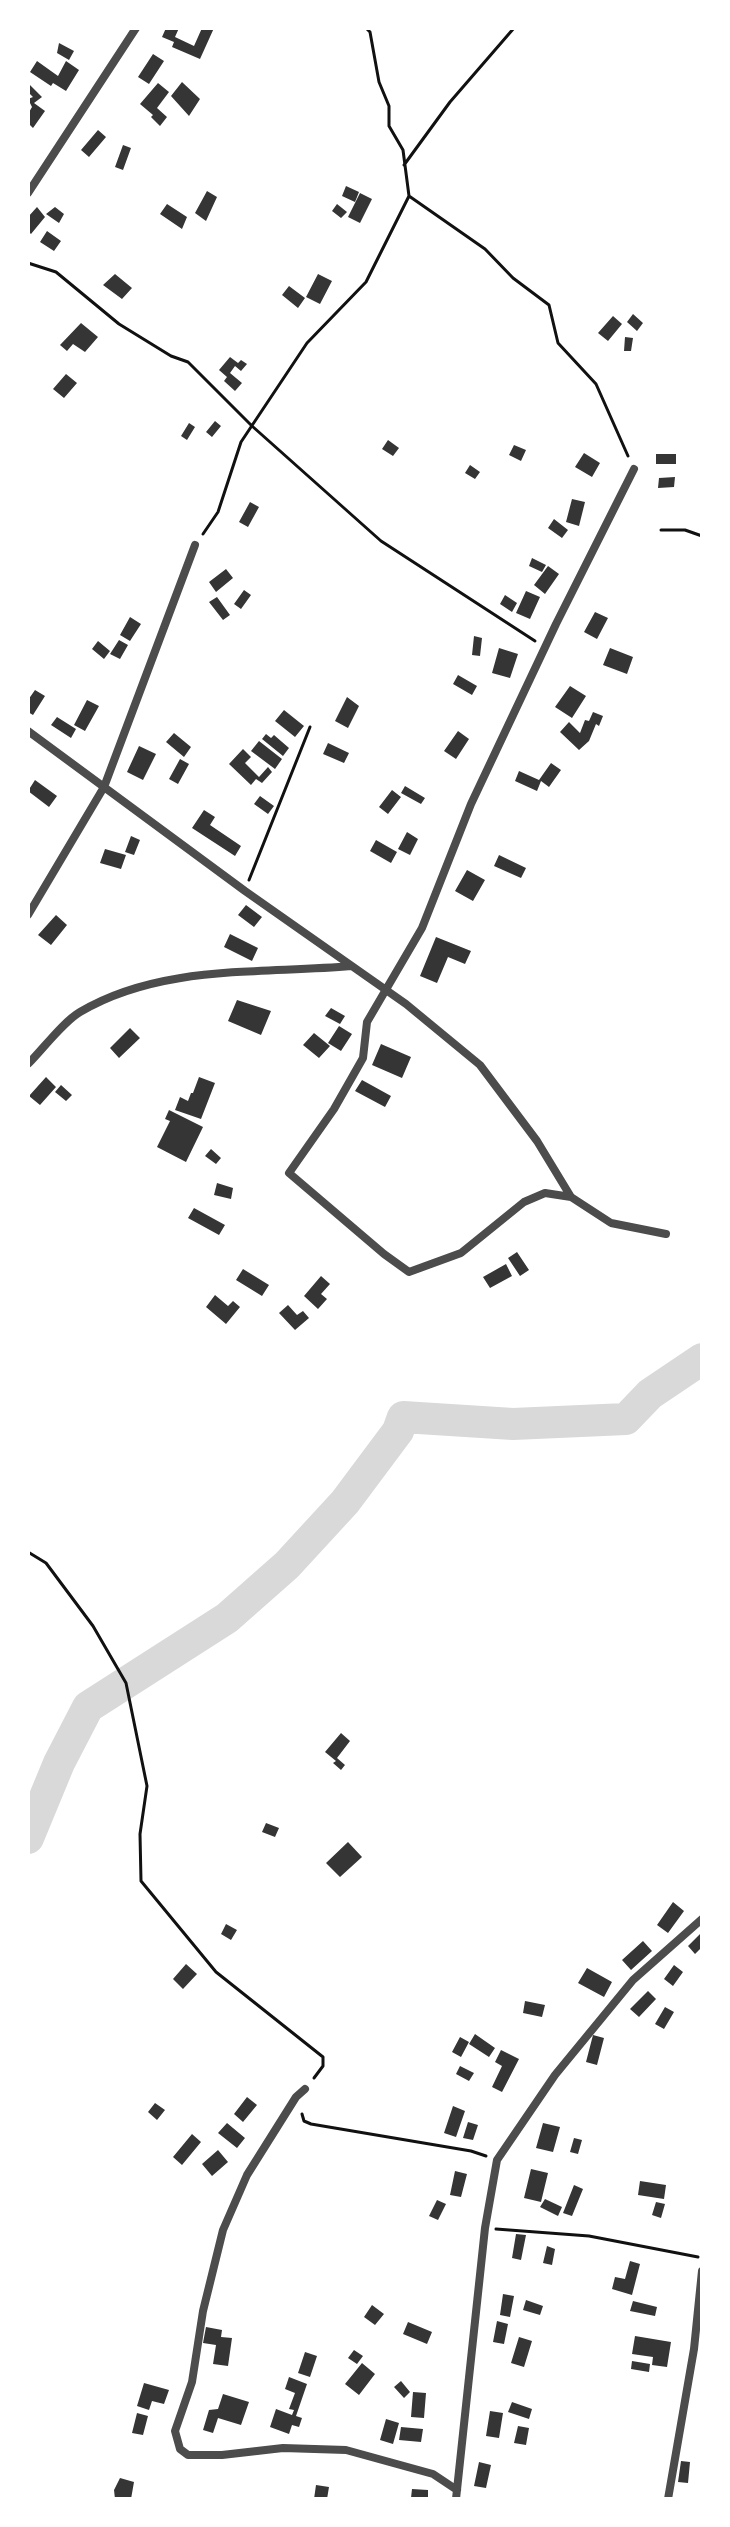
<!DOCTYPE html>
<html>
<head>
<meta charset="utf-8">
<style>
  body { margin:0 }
  #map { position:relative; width:730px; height:2527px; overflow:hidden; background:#fff; font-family:"IBM Plex Serif",serif }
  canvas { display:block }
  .frame { position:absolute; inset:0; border:30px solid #fff; pointer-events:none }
</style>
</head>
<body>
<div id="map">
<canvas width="730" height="2527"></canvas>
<div class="frame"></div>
</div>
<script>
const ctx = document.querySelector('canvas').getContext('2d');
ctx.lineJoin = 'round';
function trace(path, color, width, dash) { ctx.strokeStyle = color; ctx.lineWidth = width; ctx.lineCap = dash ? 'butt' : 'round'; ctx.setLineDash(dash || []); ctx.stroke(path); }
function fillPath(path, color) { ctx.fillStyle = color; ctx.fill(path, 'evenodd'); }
trace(new Path2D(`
  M28,1838L59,1763L88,1707L227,1618L287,1565L345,1502L398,1431L403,1417L513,1424L626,1419L650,1394L702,1359`), '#d9d9d9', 32);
fillPath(new Path2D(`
  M166,28H179L175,37L194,46L202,28H214L200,59L172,47L174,42L162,37Z
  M59,43L74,51L69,60L57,53Z
  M153,54L164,61L149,84L138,77Z
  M37,61L58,76L66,61L79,70L66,91L53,83L51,86L30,72Z
  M182,82L200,99L189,116L171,96Z
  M28,83L42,97L34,103L45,111L33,128L28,123V114L32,107L28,99L33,97L28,92Z
  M158,83L169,92L157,108L167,117L160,126L151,117L153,115L140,104Z
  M98,130L106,137L89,157L81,150Z
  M123,145L131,148L123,170L115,167Z
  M346,186L359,192L355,202L342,196Z
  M207,191L217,197L206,221L195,213Z
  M360,193L372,199L360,223L348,217Z
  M167,204L187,217L182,229L160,214Z
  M337,204L347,212L341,218L332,211Z
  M37,207L45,217L31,234L28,231V217Z
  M55,207L64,214L59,223L46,214Z
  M47,231L61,241L54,251L40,242Z
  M115,274L132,288L122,299L103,285Z
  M318,274L332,281L320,304L306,297Z
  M289,286L305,298L298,308L282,295Z
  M633,314L643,323L637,331L627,322Z
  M613,316L622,324L608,341L598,333Z
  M81,323L98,337L85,352L73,344L67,351L60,345Z
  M625,337L633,338L631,351H624Z
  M230,357L238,363L241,360L247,364L241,371L235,366L230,373L242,383L235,391L224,381L227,377L219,370Z
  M66,374L77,383L64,398L53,389Z
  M215,421L221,426L212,437L206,432Z
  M189,423L195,427L187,440L181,436Z
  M388,440L399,448L393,456L382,449Z
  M514,445L526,450L521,461L509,455Z
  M584,453L600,463L592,477L575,467Z
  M656,454H676V464H656Z
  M470,465L480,472L475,479L465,473Z
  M675,477L674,487L658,488L659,478Z
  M572,499L585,502L579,526L566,522Z
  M250,502L259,507L248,527L239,522Z
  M554,519L568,530L562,538L548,528Z
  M532,558L546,565L542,572L529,566Z
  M548,566L559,574L545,594L534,585Z
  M226,569L233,578L216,592L209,582Z
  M244,590L251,595L241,609L234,604Z
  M526,591L540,597L530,619L516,613Z
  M505,595L517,603L512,612L500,604Z
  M217,597L230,615L223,620L209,602Z
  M595,612L608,618L597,639L584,632Z
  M130,617L141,624L130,641L120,635Z
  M474,636L482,638L480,656L472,655Z
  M119,640L128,645L120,659L110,654Z
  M98,641L110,651L104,659L92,649Z
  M499,648L518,654L510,678L492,673Z
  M610,648L633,657L627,674L603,665Z
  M458,675L477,686L472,695L453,684Z
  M570,686L586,696L572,718L555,707Z
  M35,690L45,696L33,715L28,712V700Z
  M347,697L359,706L348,728L335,721Z
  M87,700L99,706L85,731L74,725Z
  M284,710L304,726L295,737L275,721Z
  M593,712L603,716L599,726L596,724L589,741L579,750L560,732L569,722L580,733L585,720L589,721Z
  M57,717L76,729L71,738L51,725Z
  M458,731L469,739L456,759L444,751Z
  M174,733L191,747L184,757L166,742Z
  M266,734L271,738L274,735L289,748L283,756L262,739Z
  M259,741L282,759L275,769L251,751Z
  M328,743L349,753L344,763L323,754Z
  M139,746L156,754L143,780L127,772Z
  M243,749L251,757L245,763L259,777L268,767L272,772L262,783L256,779L251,785L229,764Z
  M180,759L189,764L178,784L169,779Z
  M551,763L561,770L549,787L541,781L537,791L515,781L519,771L539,780Z
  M35,780L57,796L49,807L28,791Z
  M405,786L425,798L421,804L401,793Z
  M392,790L401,797L388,814L379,807Z
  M260,796L274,806L268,814L254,804Z
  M204,810L215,817L210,825L241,846L235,856L192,828Z
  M407,832L418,839L410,855L398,849Z
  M131,836L140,840L134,855L125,852Z
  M376,840L397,852L391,863L370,851Z
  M105,849L126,855L121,869L100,863Z
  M499,855L526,868L521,878L494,866Z
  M467,870L485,880L473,901L455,891Z
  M246,905L262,917L254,927L238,915Z
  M56,915L67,925L51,945L38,935Z
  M230,934L258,948L252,961L224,947Z
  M436,937L471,951L465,964L448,957L437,983L420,976Z
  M237,1000L271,1011L261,1035L228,1021Z
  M331,1008L345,1016L340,1024L325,1016Z
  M339,1026L352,1034L341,1051L328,1043Z
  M130,1028L140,1038L119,1058L110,1048Z
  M314,1033L330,1046L319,1058L303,1045Z
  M381,1044L411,1057L402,1078L372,1065Z
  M46,1077L56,1087L40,1105L29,1096Z
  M199,1077L215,1083L201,1119L175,1110L180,1097L188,1101L191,1093H193Z
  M362,1080L391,1096L385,1107L355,1091Z
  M61,1085L72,1095L66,1101L55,1092Z
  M169,1110L203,1127L186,1162L157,1147L170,1121L165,1119Z
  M211,1149L221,1158L216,1164L205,1156Z
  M217,1183L233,1188L231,1199L214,1195Z
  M194,1208L225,1225L219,1235L188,1218Z
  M517,1252L529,1270L520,1276L508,1258Z
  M506,1264L512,1276L490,1288L483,1277Z
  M243,1269L269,1285L262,1296L236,1280Z
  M321,1276L330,1284L321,1294L327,1299L318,1309L304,1296Z
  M215,1295L228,1306L233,1301L240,1307L226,1324L206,1307Z
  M288,1305L297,1315L303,1311L309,1318L295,1330L279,1313Z
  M341,1733L350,1741L337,1758L345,1765L341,1770L333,1763L336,1761L325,1752Z
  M266,1823L279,1828L275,1837L262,1832Z
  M348,1842L362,1857L340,1877L326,1863Z
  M673,1902L684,1911L668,1933L657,1925Z
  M226,1924L237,1930L231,1940L221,1934Z
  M702,1932V1947L695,1954L688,1946Z
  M643,1941L652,1951L631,1970L622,1960Z
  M186,1964L197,1974L183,1989L173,1979Z
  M674,1965L683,1972L673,1986L664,1979Z
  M587,1968L612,1982L604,1997L578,1983Z
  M648,1991L656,1999L639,2017L630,2009Z
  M525,2001L545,2005L542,2017L523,2013Z
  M665,2007L674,2012L664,2029L655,2024Z
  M475,2034L495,2048L489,2057L469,2044Z
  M593,2035L604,2038L597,2065L586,2062Z
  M460,2037L469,2042L461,2057L452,2052Z
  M501,2050L519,2059L502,2092L492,2087L502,2066L495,2062Z
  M460,2066L474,2073L469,2081L456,2074Z
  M247,2097L257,2105L243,2122L234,2114Z
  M155,2103L165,2110L157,2120L148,2112Z
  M453,2106L465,2111L456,2137L444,2133Z
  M468,2122L478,2125L473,2140L463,2138Z
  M227,2123L245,2138L237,2148L218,2133Z
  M543,2123L560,2127L553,2152L536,2148Z
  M192,2134L201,2142L182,2165L173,2157Z
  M574,2138L582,2140L578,2154L570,2152Z
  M218,2150L228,2162L212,2176L202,2164Z
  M531,2169L548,2173L541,2202L524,2198Z
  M455,2171L467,2174L461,2197L450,2195Z
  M640,2181L666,2185L664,2199L638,2195Z
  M574,2185L583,2189L572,2216L563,2213Z
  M545,2199L562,2207L558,2216L540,2207Z
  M437,2200L446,2204L438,2220L429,2216Z
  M656,2202L665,2204L661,2218L652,2215Z
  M516,2234L526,2235L521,2260L512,2258Z
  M547,2246L555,2249L552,2265L543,2263Z
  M630,2261L640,2264L632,2295L612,2289L615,2277L625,2279Z
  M503,2294L514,2296L510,2317L500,2315Z
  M526,2300L543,2306L540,2315L523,2310Z
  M633,2301L657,2307L655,2316L630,2311Z
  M372,2305L384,2314L375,2325L364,2317Z
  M497,2321L508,2324L504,2344L493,2342Z
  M408,2322L432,2332L427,2344L403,2334Z
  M206,2327L222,2330L221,2337L232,2338L228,2366L213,2364L216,2345L203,2343Z
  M635,2336L671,2342L667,2367L652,2365L653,2357L632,2354Z
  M519,2337L532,2341L524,2367L511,2363Z
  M354,2350L363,2356L357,2364L348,2358Z
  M305,2352L317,2356L310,2377L298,2373Z
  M632,2361L650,2364L649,2372L631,2369Z
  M362,2363L375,2374L359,2395L345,2384Z
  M289,2377L307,2384L296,2416L302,2418L299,2427L292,2425L289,2434L270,2427L276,2409L292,2415L294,2410L289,2409L295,2393L285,2389Z
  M401,2381L410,2392L404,2398L394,2387Z
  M144,2383L169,2390L164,2404L152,2401L149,2410L137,2406Z
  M413,2392L426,2393L424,2418L411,2417Z
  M223,2394L249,2402L241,2425L218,2418L213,2433L203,2430L209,2410L218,2409Z
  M512,2402L532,2409L529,2419L508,2412Z
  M490,2411L503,2413L499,2438L486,2436Z
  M137,2413L148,2416L143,2435L132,2433Z
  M386,2419L399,2423L393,2444L380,2440Z
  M518,2426L529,2428L526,2445L514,2443Z
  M401,2427L423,2429L421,2442L399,2440Z
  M681,2461L690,2462L688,2483L678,2482Z
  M479,2462L491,2465L486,2488L474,2486Z
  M120,2478L134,2482L131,2499H115L114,2490Z
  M316,2485L329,2487L327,2499H314Z
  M412,2489L428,2490V2498H411Z`), '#353535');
trace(new Path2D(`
  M404,165L450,102L514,28
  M409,196L485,249L513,278L549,305L558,343L596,384L628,456
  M28,263L56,272L119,324L171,356L188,362L252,426L381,541L535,641
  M661,530H685L702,536
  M203,534L218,512L241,442L307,343L366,282L409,196L403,150L389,126V106L379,82L370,32L366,28
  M249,880L310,727
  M28,1552L46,1563L93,1626L126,1683L147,1786L140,1834L141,1881L216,1972L323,2057V2066L314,2078
  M302,2114L304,2121L311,2124L471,2151L486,2156
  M496,2229L589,2236L698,2257`), '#111', 3);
trace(new Path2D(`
  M28,193L136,28
  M28,731L245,891L406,1004L480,1065L537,1141L571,1197L611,1223L666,1234
  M28,915L104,787L195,545
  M28,1064C43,1049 63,1022 80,1012C161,964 261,974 351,966
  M571,1197L545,1193L524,1202L461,1253L409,1272L384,1254L289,1173L334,1109L363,1058L367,1022L422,928L471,804L556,624L634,469
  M305,2089L296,2097L247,2175L223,2230L203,2311L192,2382L175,2431L180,2449L188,2455H222L283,2448L346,2450L433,2474L457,2490
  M456,2499L485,2228L497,2160L555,2075L633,1980L702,1919
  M668,2499L694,2349L702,2271`), '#4c4c4c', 8);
</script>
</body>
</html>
